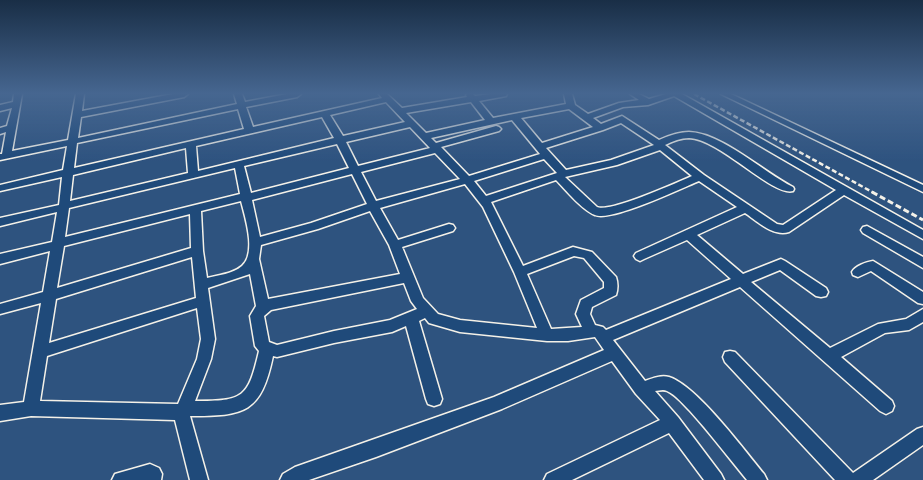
<!DOCTYPE html>
<html>
<head>
<meta charset="utf-8">
<style>
  body { margin:0 }
  canvas { display:block; background:#2e537f }
</style>
</head>
<body>
<canvas width="923" height="480"></canvas>
<script>
const ctx = document.querySelector('canvas').getContext('2d');
ctx.lineJoin = 'round';
function trace(path, color, width, dash) { ctx.strokeStyle = color; ctx.lineWidth = width; ctx.lineCap = dash ? 'butt' : 'round'; ctx.setLineDash(dash || []); ctx.stroke(path); }
function fillPath(path, color) { ctx.fillStyle = color; ctx.fill(path, 'evenodd'); }
const minor = new Path2D(`
  M14,94H22L12,151L68,140L76,94H84L82,111L173,94H188L184,97L81,117L78,138L237,104L234,94H242L245,102L287,94H301L297,97L246,107L253,127L382,98L379,94H387L402,108L467,97L466,95L467,94H473L475,96L490,94H507L506,96L479,101L493,118L566,104L564,94H572L575,105L588,114L619,103L639,100L630,94H639L649,99L666,94H682L923,230V239L844,195L789,232C773,237 757,221 745,213L697,235L743,274L781,259L785,261L826,288L828,292L826,296L821,297L816,296L780,270L751,282L830,348L878,324L906,319L923,309V322L909,330L885,333L841,357L892,401L894,406L892,411L886,414L880,411L740,287L613,340L645,381C653,378 661,375 669,377C697,386 744,450 764,474L767,480H747C728,457 710,433 690,411C683,404 676,395 667,391C663,389 659,391 655,391L678,417L721,474L724,480H704L669,433L572,480H544L547,474L660,420L636,394L612,361L502,409L376,457L309,480H280L283,474L295,467L494,397L604,350L595,337L568,341H547L460,332L429,323L425,318L419,321L442,399L440,404L434,406L428,404L426,399L406,326L392,332L334,343L277,357L273,356C261,413 245,416 190,416L208,480H190L175,420L31,416L0,421V405L24,402L41,303L0,314V304L43,292L50,251L0,264V254L52,242L57,212L0,226V218L59,205L62,177L0,191V185L63,170L67,146L0,160V154H2L6,132L0,134V128L7,126L12,108L0,111V105L13,102ZM674,96L836,190L783,225L777,224L704,175L665,145C673,141 681,138 689,138C720,139 773,197 793,191L794,189L793,187C763,172 722,133 689,132C679,132 668,136 659,140L622,116L601,124L593,118L623,107L648,105ZM386,102L405,122L343,136L330,115ZM471,102L485,120L426,133L406,113ZM238,109L244,129L74,168L77,143ZM569,109L593,127L542,143L521,118ZM322,117L334,138L198,171L196,146ZM512,120L540,154L469,176L441,147L499,131L501,129L499,127L496,126L436,143L431,138ZM621,123L654,145L611,160L566,170L546,148L603,130ZM410,127L430,148L358,166L346,142ZM337,144L349,168L251,193L244,166ZM186,148L188,173L70,201L73,175ZM660,150L692,176C676,183 609,213 597,207L565,177L617,165ZM435,153L460,179L376,201L361,172ZM544,159L557,173L486,196L474,181ZM235,168L240,194L65,237L69,208ZM352,174L367,204L311,223L260,237L252,200ZM556,180C566,190 582,210 595,215C611,222 680,189 699,181L737,207L636,253L634,256L636,259L640,261L644,259L687,240L731,279L606,330L603,327L595,325L590,314L592,307L616,295C618,289 618,283 616,277L592,252L573,247L523,266L491,202ZM465,184L483,207L514,272L537,328L460,320L438,314L423,298L402,247L453,231L455,228L453,225L449,224L398,240L380,208ZM241,201C245,217 257,253 242,266C233,274 218,275 207,278L203,251L201,211ZM370,211L389,245L400,274L268,299L259,259L261,245L318,229ZM190,214L191,248L57,288L64,246ZM574,256L584,258L604,282V288L581,300L576,314L582,327L551,329L527,274ZM192,257L196,298L49,343L56,299ZM250,274L256,306L250,316L255,346L259,351C248,398 244,401 195,401L211,359L215,339L208,288ZM404,283L411,301L417,309L390,320L334,331L277,345L269,342L264,316L271,310ZM197,308L201,339L197,359L178,404L40,401L47,356Z
  M721,94H731L923,185V192Z
  M867,226L923,257V268L863,233L861,230L863,227Z
  M873,261L923,292V304L918,303L871,271L858,277L853,275L852,272C855,266 866,262 873,261Z
  M730,351L735,352L853,473L917,429L923,427V445L873,480H835L725,362L723,357L725,352Z
  M150,464L159,468L162,474L161,480H112L115,474Z`);
trace(minor, '#f4f1e8', 3);
fillPath(minor, '#1f4a7a');
trace(new Path2D(`
  M694,94L874,193`), '#f4f1e8', 2.5, [5, 2.5]);
trace(new Path2D(`
  M872,192L923,220`), '#f4f1e8', 3, [6, 3]);
const sky = ctx.createLinearGradient(0, 0, 0, 161);
sky.addColorStop(0, '#192e46');
sky.addColorStop(0.58, '#466690');
sky.addColorStop(1, '#46669000');
ctx.fillStyle = sky;
ctx.fillRect(0, 0, 923, 161);
</script>
</body>
</html>
